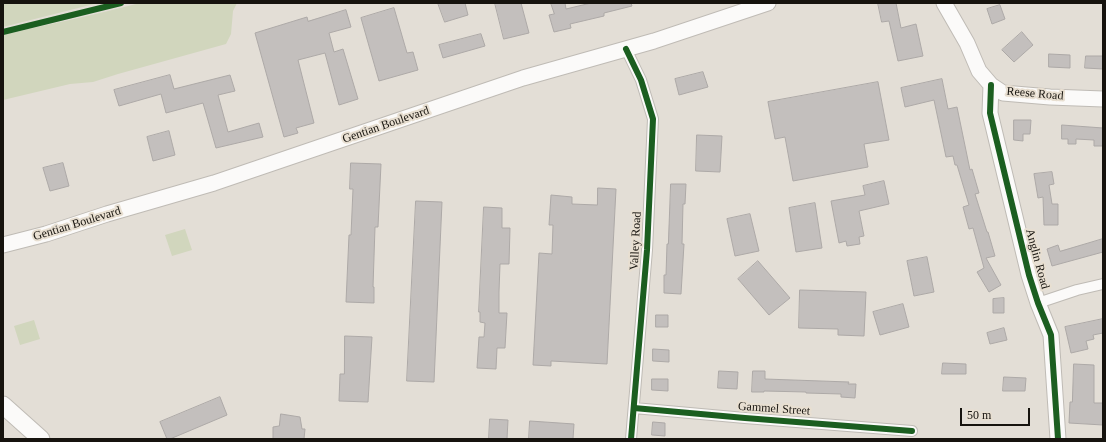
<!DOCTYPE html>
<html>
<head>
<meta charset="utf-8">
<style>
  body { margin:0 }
  #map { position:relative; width:1106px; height:442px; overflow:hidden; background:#e3ded6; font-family:Georgia,serif }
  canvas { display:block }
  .frame { position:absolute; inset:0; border:4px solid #16130e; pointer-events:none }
  .scale { position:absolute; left:960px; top:408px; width:70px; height:18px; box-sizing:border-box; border:2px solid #16130e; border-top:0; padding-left:5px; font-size:12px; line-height:14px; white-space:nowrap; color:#16130e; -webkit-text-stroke:3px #e8dfd1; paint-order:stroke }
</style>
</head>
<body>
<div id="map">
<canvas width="1106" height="442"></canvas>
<div class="frame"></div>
<div class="scale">50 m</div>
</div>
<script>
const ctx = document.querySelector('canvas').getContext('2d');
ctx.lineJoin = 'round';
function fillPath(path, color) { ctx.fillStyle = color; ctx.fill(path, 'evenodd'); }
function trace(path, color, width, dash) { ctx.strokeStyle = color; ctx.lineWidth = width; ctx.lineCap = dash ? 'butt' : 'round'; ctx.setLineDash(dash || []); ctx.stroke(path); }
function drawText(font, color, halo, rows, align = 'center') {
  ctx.font = font + ' Georgia,serif'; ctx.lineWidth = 4; ctx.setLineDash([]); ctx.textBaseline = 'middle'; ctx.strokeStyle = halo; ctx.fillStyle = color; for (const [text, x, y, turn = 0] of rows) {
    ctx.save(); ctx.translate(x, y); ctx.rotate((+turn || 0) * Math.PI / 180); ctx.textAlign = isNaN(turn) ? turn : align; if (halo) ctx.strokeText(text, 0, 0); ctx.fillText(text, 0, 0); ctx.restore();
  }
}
fillPath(new Path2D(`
  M3,3H98L3,27Z
  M140,3H237L233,11L231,34L226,44L118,74L93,82L70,84L3,100V35C49,24 95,15 140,3Z
  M185,229L192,250L172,256L165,235Z
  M34,320L40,339L20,345L14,326Z`), '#d1d6bd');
const building = new Path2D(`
  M438,3H465L468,15L445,22Z
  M495,3H521L529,33L504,39Z
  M551,3H565L566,9L591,3H631L632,6L604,13V16L570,24L571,28L554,32L549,15L554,14Z
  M878,3H896L901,28L916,24L923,56L898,61L889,21L882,22Z
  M1000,5L1005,19L992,24L987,9Z
  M394,8L407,53L413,52L418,70L379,81L361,18Z
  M346,10L351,27L329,33L334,52L343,49L358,99L339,105L325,53L298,60L314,123L296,128L298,133L284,137L255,33L307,17L308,21Z
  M1022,32L1033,45L1014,62L1002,50Z
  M481,34L485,46L443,58L439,45Z
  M1049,54L1070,55V68L1049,67Z
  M1086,56H1103V69L1085,68Z
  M703,72L708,87L679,95L675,79Z
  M170,75L174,89L230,75L235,91L218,95L228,132L259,123L263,137L216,148L203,103L166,113L161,94L119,106L114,90Z
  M942,79L948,109L957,107L970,170L972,169L979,193L975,194L987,232H988L995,256L986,258L1001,285L989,292L977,272L984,268L973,228L969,229L963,207L969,205L957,165H955L953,156L946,157L934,100L905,107L901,88Z
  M878,82L889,140L864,144L868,167L793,181L785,137L775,139L768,102Z
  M1014,120H1031L1030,134H1023V141L1014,140Z
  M1062,125L1103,128V146H1094V140L1076,139V144H1068V139H1062Z
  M169,131L175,155L153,161L147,137Z
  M697,135L722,136L720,172L696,171Z
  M63,163L69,186L50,191L43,168Z
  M351,163L381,164L378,227H375L373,287H374V303L346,302L349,235H351L353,189H350Z
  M1052,172L1054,184L1049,185L1052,204H1058V225H1044L1043,197L1038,198L1034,174Z
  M884,181L889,204L859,211L864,236L859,237L860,244L847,246L846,241L839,243L831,201L865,195L863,186Z
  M671,184H686L685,204H683L682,244H684L681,294L664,293V275H666L667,244H668Z
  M598,188L616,189L607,364L551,361V366L533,365L539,253L552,254L553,225H549L551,195L572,197V204L597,205Z
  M416,201L442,202L434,382L407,381Z
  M815,203L822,248L796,252L789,208Z
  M484,207L502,208V228H510L509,264H500L499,292V313H507L505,348H497L496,369L477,368L479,337H484L485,323L480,322V312H479Z
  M750,214L759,251L735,256L727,219Z
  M1103,239V252L1052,266L1047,249L1058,245L1060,251Z
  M927,257L934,292L914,296L907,261Z
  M758,261L790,298L769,315L738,279Z
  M800,290L866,292L864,336L838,335V329L799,328Z
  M1004,298V313H993V299Z
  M903,304L909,327L880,335L873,312Z
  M656,315H668V327H656Z
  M1103,319V333L1093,335L1094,339L1086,341L1088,349L1071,353L1065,327Z
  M1004,328L1007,340L990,344L987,333Z
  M345,336L372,337L368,402L339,401L340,374H344Z
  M653,349L669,350V362L653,361Z
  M943,363L966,364V374H942Z
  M1074,364L1094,365V403H1103V425L1069,423L1070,402H1072Z
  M719,371L738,372L737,389L718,388Z
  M753,371H765V379L849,382L848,384H856L855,398L841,397V394L806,393V392L764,391V392H752Z
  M1004,377L1026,378L1025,391H1003Z
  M652,379H668V391L652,390Z
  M220,397L227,415L170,439H167L160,422Z
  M281,414L300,417L302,429H305L304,439H273V427L279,426Z
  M490,419L508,420L507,439H489Z
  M530,421L574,424L573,439H529Z
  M653,422L665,423V436L652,435Z`);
fillPath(building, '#c3bfbd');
trace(building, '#ada9a7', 1);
const street = new Path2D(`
  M626,49L641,80L653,119L647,250L631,439
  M1038,303L1077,290L1103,284
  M634,408L745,418L912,431`);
const secondary = new Path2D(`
  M944,3L967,43L979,71L991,85L1003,93L1050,97L1103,99
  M991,85L990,113L1029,275L1038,303L1051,335L1058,439
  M3,245L46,234L107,214L214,183L523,78L654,41L768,3`);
const primary = new Path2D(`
  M3,405L41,439`);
trace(street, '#bfbbb5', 12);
trace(secondary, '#bfbbb5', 17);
trace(primary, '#bfbbb5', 19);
trace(street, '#fbfaf9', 10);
trace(secondary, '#fbfaf9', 15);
trace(primary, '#fbfaf9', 17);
trace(new Path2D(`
  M3,32L121,3
  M626,49L641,80L653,119L647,250L631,439
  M991,85L990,113L1029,275L1038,303L1051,335L1058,439
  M634,408L745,418L912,431`), '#1b5e20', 6);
drawText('12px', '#16130e', '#e8dfd1', [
  ["Reese Road",1035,94,5],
  ["Gentian Boulevard",386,125,-19],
  ["Gentian Boulevard",77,224,-17],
  ["Valley Road",636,241,-87],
  ["Anglin Road",1037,259,75],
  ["Gammel Street",774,409,4]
]);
</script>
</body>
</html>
